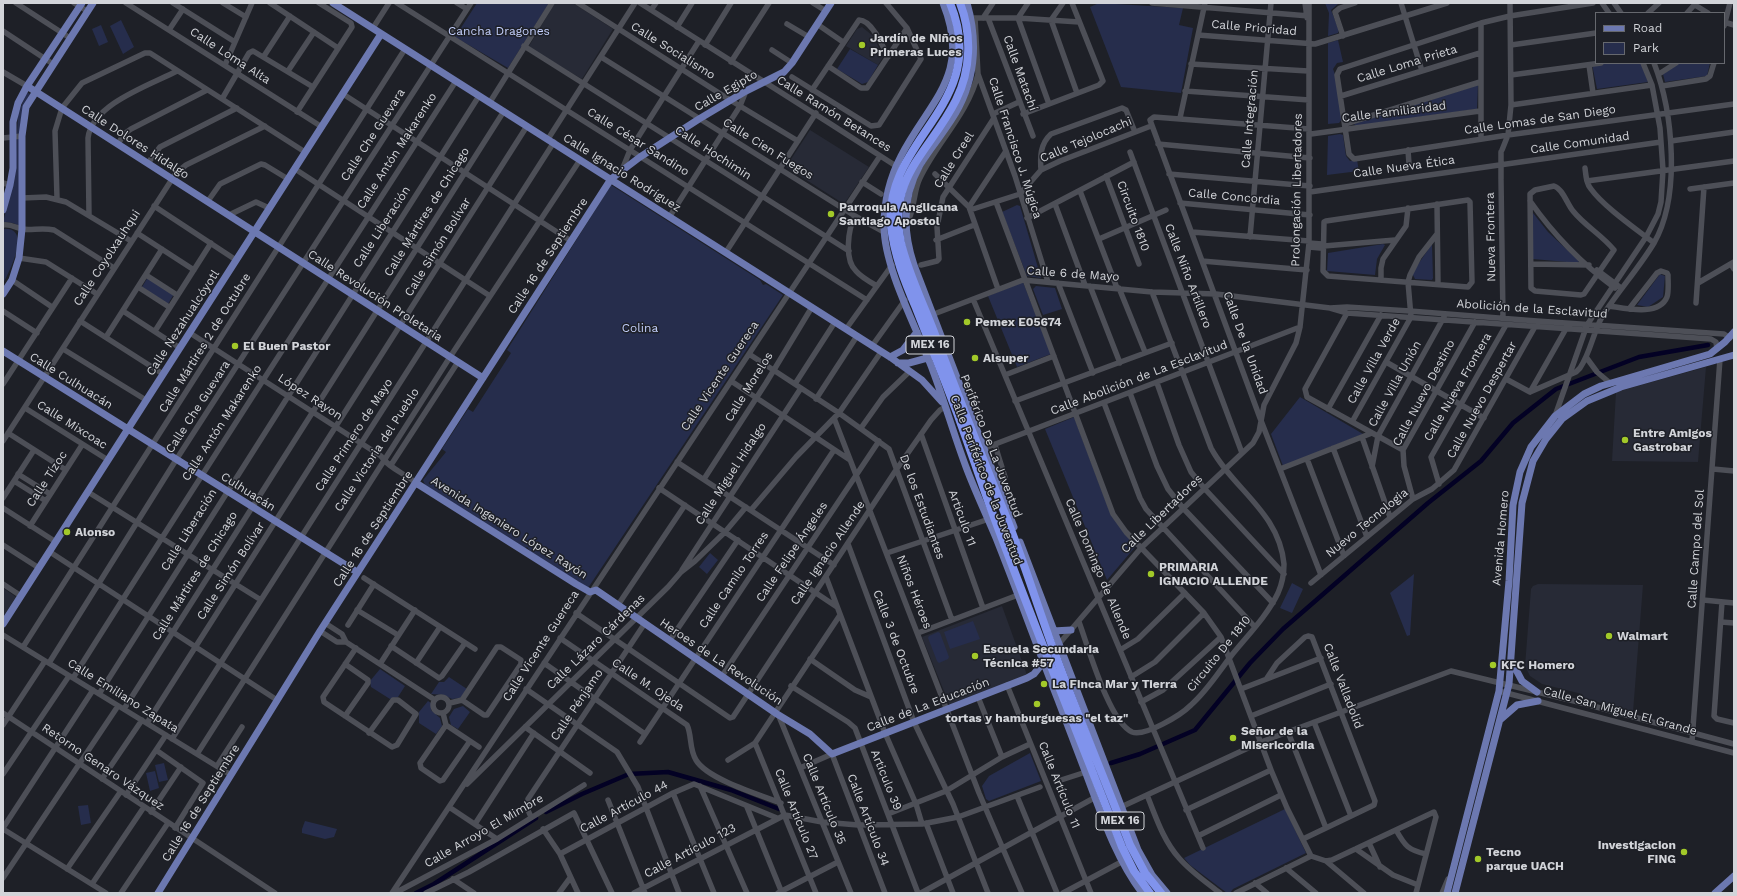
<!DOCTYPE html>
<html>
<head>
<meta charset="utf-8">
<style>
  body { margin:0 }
  #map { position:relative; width:1737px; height:896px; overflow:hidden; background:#1e2027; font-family:"Work Sans",sans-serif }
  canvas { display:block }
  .frame { position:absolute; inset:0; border:4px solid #d2d4d9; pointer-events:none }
  .legend { position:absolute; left:1595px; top:12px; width:130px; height:52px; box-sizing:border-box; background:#1e2027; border:1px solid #66686e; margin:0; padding:5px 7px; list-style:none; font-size:12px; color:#d2d4d9 }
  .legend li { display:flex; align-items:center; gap:8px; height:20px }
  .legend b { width:20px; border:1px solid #66686e }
</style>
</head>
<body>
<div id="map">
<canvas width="1737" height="896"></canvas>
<div class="frame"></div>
<ul class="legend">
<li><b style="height:5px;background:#6c78b0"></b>Road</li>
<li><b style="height:11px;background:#262d4c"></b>Park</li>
</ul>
</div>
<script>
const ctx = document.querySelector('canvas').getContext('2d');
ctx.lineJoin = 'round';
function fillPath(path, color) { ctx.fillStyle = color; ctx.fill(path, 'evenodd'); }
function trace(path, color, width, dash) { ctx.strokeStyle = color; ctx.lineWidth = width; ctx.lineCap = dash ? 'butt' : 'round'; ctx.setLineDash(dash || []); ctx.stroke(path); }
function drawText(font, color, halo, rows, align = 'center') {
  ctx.font = font + ' "Work Sans",sans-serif'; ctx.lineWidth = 3; ctx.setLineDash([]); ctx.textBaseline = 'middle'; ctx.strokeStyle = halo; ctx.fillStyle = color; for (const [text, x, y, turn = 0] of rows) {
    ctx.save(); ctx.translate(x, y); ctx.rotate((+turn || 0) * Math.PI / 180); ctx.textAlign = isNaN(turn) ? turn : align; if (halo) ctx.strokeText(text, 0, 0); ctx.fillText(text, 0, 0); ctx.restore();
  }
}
fillPath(new Path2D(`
  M555,3H573L613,29L582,79L531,49L529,46Z
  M862,27L873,36L877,44L883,57L878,65L846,46L857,29Z
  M810,130L869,167L844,204L786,167Z
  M1706,367L1698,462L1612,461L1616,392Z
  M1538,584L1643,585L1633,712L1584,698L1582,694L1542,684L1530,676L1525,666L1531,589L1533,586Z
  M3,588L16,597L3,617Z
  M1002,606L1027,675L950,706L922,637Z`), '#272a36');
fillPath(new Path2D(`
  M477,3H549L508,68L455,37Z
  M1099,3L1183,8L1179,25L1193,28L1181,93L1121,87L1090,7Z
  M1325,3L1338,4L1331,10L1339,30L1338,33L1328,36L1329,13Z
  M121,20L134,47L123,54L110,26Z
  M101,25L108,42L99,46L92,29Z
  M1338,40L1343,62L1337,63L1333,69L1336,77L1342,119L1339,123L1328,124V43Z
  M850,49L878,65L868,82L862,84L837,69Z
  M1598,63H1641L1648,82L1597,89L1592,64Z
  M1679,63H1710L1707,76L1665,82L1663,74Z
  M1478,85L1477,109L1356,126L1354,124Z
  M27,92L30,94L24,106L20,226L13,223L3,222L15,174L18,114Z
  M1340,134L1343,135L1346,156L1350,161L1357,160L1359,171L1327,175L1328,136Z
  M611,185L760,280L763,285L766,284L783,295L588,588L530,551L527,547L525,548L425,485L423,480L446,452L442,449L468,409L473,412L511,353L507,350Z
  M1017,205L1020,206L1041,278L1027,276L1002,212Z
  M1533,213L1548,232L1579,261L1578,263L1533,259Z
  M3,229C33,226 9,273 3,284Z
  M1383,244L1385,245L1377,259L1375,275L1327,271L1328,253Z
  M1432,244L1433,278L1432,280L1415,279L1412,273Z
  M1660,274L1665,276L1663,297L1648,307L1637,305Z
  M148,277L174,294L168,304L142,287Z
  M1023,282L1051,354L1017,367L988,296Z
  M1036,286L1055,288L1062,309L1043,315L1033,289Z
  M1300,397L1363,434L1283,466L1271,434Z
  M1074,417L1111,515L1136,546L1107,580L1045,429Z
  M710,553L718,560L707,574L699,567Z
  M1414,574L1410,635L1407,636L1390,593Z
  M1292,583L1303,589L1292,613L1280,608Z
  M973,621L980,639L950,649L944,632Z
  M938,632L940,633L949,657L948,659L939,663L937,661L928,638L929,636Z
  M380,669L405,686L398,697L390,699L371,687L370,681Z
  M449,677L467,689L461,698L452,699L444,695L431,694L439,682H444Z
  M428,701L431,703V710L440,718L442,726L436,734L419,723V712Z
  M463,706L470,712L458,729L451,725L449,717L454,709Z
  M1030,753L1041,781L989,801L986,799L982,786L989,776Z
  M164,763L168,780L159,782L155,765Z
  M155,771L159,788L150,791L146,773Z
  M88,805L91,823L81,825L78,806Z
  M1285,809L1306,853L1233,889L1230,893H1227L1190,865L1184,858Z
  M305,821L337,829L334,837L325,839L302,833V829Z`), '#262d4c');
trace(new Path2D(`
  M1111,763L1140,754L1195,730L1250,663L1283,629L1428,503L1481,461L1513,423L1556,389L1639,357L1708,345
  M546,812L582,794L629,774L668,772L731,790L779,809
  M416,893L434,884L536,818`), '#030124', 4.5);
trace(new Path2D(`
  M16,3L70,38
  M74,3L87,11
  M126,3L322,127
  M173,3L235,42
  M223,3L246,17
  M270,3L338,48
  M397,3C554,101 710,202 867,300
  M457,3L467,9
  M578,3L730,100L798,141
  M640,3C725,57 811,111 896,166
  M813,3L826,11
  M1028,3L1018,18L1049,104
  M1063,3L1051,20L1077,93
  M1152,3L1309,16
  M1305,3L1307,18
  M1401,3L1422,71
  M1593,3L1510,16L1481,23L1340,69L1337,75L1349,154L1354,159L1508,135L1734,104
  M1602,3L1609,13
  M1614,3L1621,13
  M1695,5L1708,13
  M651,10L656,3
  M1648,13L1659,3
  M1687,13L1696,3
  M973,18H1018L1079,22
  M975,18L978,74L1015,176L1048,282
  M983,18L993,3
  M988,18L1033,136
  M1724,22L1734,25
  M787,24L809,37
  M817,24L843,42
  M1724,26L1730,3
  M677,27L692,3
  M373,28L389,3
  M169,30L183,9
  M3,31L53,64
  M1198,35L1315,44L1447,3
  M1343,36L1335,12L1340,8L1355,3
  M705,45L731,3
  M1511,45L1596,33
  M524,46L849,251
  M772,50L792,63
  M264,56L290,16
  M601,57L855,216L884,232
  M731,62L769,3
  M1191,64L1308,71
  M225,65L252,3
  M1589,65L1593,93
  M828,66L861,88H867L907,28
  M288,71L314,32
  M3,72L27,86
  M1659,74L1676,63
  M1511,75L1601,63
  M792,77L871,126L879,125L921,59L907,28L886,3
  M1662,86L1706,79L1710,76L1714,63
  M812,90L859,20C872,20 883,46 888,57
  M1185,91L1309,100
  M343,94L571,241
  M1341,96L1480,53
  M222,99L249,53L253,51L313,87
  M490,102L552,3
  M1511,105L1652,85
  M297,112L352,27L351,23L319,3
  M993,114L1019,102
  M1023,114L1099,85L1103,81L1072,3
  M1180,118L1205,3
  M1345,124L1480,82
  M1309,129L1154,117L1150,120L1260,418L1321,575
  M1311,134L1480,111
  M3,138L22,136
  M548,139L635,3
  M1481,139V23
  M1671,141L1734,132
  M118,144L124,134L131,129L207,90
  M1158,144L1310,158
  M1408,150L1409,164
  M1502,150L1508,135L1511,105L1510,3
  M1130,152L1242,453
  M148,163L160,147L237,108
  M1585,168C1586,176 1586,183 1591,189C1603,206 1636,229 1654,243
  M295,169L490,296
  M622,170L630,150L699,41
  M1041,170C1040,157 1040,144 1051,134L1122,108L1126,110L1135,132
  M935,174L969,207L998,289
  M1169,174L1310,186
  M1106,176L1139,264
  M1501,179V152
  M1501,180L1503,318
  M1587,181L1734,161
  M862,182L881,194
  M3,183L10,185
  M1554,186C1563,189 1567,204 1573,211C1585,226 1602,235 1614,250L1584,294L1581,295L1535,291L1531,288L1530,194L1535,190Z
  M1690,189L1734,183
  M1080,191L1117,288
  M1310,192L1661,142
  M22,198L46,197L66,202L131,241
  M57,198L55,131L62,108L82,83L145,53H150L305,152
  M1468,200L1470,202L1472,282L1468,287L1328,276L1323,271L1324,222L1326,221Z
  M208,201L220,184L261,164L265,165L288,179
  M1530,201C1553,234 1582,264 1615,288
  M996,202L1113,514L1126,532L1204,613L1221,637L1271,770L1287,808L1311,856
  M1180,203L1310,215
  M1055,204L1085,285
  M1437,204L1438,284
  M154,206L236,260
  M969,207L1006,151
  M970,210L1020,194L1041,170L1060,161L1151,126
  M89,215L88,138C92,104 150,85 177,71
  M229,215L256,202L269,208
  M670,216L740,106L746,91
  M855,216C848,229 844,260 856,271C861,277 870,282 877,286
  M1027,218L1134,162
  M907,223C915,210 913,192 920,178C937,142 968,114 978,74
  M3,225C10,224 15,227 22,229C31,231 41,227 54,230L114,268
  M1192,232L1309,241
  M137,233L194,270
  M1250,237L1271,3
  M1099,239L1166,210
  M936,240L974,225
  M1309,243L1322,244L1324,246
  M1309,247L1320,248L1324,246L1395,240
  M726,252L816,113
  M19,258L46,262L97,294
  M1202,261L1307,270
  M1531,264L1589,265
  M1731,264L1734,269
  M921,265L937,261L939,259L937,227L943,197L994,118
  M1597,270L1621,288
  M146,275L177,295
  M12,280L52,307
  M1381,280V268L1383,259L1406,226L1408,208
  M1058,283L1093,373
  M1698,283L1734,262
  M1090,286L1120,363
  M138,287L169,307
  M1119,288L1145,352
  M973,299L1203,848
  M1696,303L1704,187
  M1609,306C1624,308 1659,317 1667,297C1669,291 1668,282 1668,275L1667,273L1661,271L1657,273L1629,309
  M1330,308L1347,313L1711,339L1716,342L1717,349
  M3,311L37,333
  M123,311L180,348
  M1347,313L1305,389L1307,397L1403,450
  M934,314L1023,280L1152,292L1216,294L1330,308L1347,307L1410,311L1537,321L1724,334L1730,338
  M80,321L163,374
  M846,329L892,265
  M155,331L211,243
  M190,333L381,456C388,468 406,474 416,483
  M106,337L162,249
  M872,346L905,300
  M63,349L146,400
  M749,354L839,413L889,449L952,620
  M1586,357L1597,372L1610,383
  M1386,362L1484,418
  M1005,375L1054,356
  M1506,379L1530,392
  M731,381L850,460
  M1157,383L1179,445L1191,472L1204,488L1284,574
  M3,384L72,278
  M795,384L835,322
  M1530,392L1576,372L1580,368C1591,352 1593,332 1603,315C1619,290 1639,268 1654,243C1681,196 1673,112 1654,63
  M1530,392L1567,327
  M1130,393L1157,466L1168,489L1183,508L1273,603
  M816,399L857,336
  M1015,401L1172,343
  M1104,403L1140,498L1146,509L1255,627
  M25,408L108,460
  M1328,409L1381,315
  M1555,416L1587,325L1646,237L1658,214L1661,202L1663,170L1660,128L1652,85L1643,63
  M834,418L979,793L1022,893
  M1352,422L1411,317L1408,282L1410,275L1419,257L1437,234
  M861,428L883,397L910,371
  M8,433L66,470
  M921,434L983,608
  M1362,437L1390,517
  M3,441L176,173L186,165L265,126
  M995,445L1005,477L998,482
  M985,448L1300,327
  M1333,448L1367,537
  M1307,459L1344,556
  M677,462L834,565
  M391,465L458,362
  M1372,467L1378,436L1444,317
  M1280,469L1372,433
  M1713,469L1734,471
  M18,474L50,494
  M704,479L766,383L812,307
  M14,481L46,501
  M1439,484L1431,457L1506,325
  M659,488L837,607
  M88,492L261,600
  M3,498L34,450
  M1413,499L1404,466L1403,450L1475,322
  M3,508L56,542
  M751,510L796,457L839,413L881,352
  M30,526L82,445
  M848,544L914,722L953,804L988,893
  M3,545L39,568
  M50,552L277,700
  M887,553L989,519
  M682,570L801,388
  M826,577L885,733L916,804L922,824
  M364,578L475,649
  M1311,583L1413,499L1432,489L1454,470L1536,325
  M3,584L21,596
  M1703,600L1734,603
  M1722,602L1714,716L1717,719L1734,723
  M618,605L685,505
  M357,610L398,635
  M576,613L730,718L733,717L896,470L931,420L940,410L945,407
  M1079,622C1088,646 1109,722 1132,732C1145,737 1181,715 1191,705C1207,691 1218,673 1231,656C1247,636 1267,616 1278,593C1282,584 1284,574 1284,564C1279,512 1233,489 1211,448L1152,292
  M1721,622L1734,623
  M325,623L342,634L346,642
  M348,625L374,584
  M320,631L337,642H346L435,700
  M918,633L1018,595
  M3,635L231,775
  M560,638L687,725C692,735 689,749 696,760C707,779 760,795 781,803
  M670,640L738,540
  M1058,645L1141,548L1253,443L1259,432L1264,405L1296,343L1300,327L1309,243V3
  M391,646L439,678L442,676L465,643
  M23,647L405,49
  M356,648L323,697L324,702L392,747L397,745L416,714L398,700H393L369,733
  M1120,650L1138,639L1185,593
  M810,659L855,690L871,697
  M49,663L176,460L471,3
  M416,663L440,627
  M544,663L645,734
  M345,664L368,680V683L345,716
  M380,664L415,610
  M722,676L879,441
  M1131,677L1155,662L1204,613
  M73,678C199,478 328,280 456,81
  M1267,678L1277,663L1305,637L1308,636L1312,637L1375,801L1374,805L1303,839
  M1007,685L1091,893
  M791,686L848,722L855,728L918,893
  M526,689L617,752L638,787L679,893
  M1241,689L1321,658
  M1499,691L1734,753
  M99,694L479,96
  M433 705a8 8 0 1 1 16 0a8 8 0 1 1-16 0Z
  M978,697L1002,757
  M1141,702L1163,690L1221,637
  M450,703L462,700L497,647H501L521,660V664L487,715H484L462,700
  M124,709L504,111
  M3,713L275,893
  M443,713L446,725L420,763L421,768L440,781L443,780L470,741
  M778,714L851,893
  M1251,716L1331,684
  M1314,722L1351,816
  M147,723L527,126
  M3,725L45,661
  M446,725L479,747
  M525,727L590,773
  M1288,732L1326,828
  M172,739L554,142
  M1692,741L1720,359
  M640,742L834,450
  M755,743L816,893
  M156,750L203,783L175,828
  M197,754L450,357L580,160
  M728,760L755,743L840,615
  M217,766L242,727
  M800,768L832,754L885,893
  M3,774L69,676
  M102,779L142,720
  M1058,781L1086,772
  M467,784L668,587L681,572L695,561L725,532L746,507
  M700,786L747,893
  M673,793L714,893
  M126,795L166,735
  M1147,795C1156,817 1163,840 1179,858C1191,872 1206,882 1220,893
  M1017,796L1057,893
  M608,800L645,893
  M449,807L497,839
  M747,807L782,893
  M1121,807L1261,742L1451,671L1578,702L1734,744
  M1186,810L1271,770
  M151,812L181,767
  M888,814L946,791L1002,757L1030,744
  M531,817L527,808L528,799L645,623
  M926,823L953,893
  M475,824L534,733
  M3,828L93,690
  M3,829L106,893
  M543,829L560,854L578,893
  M1396,830C1405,846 1408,850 1426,854
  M1198,836L1281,795
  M1369,843L1380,867
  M1356,849L1393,875L1418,885
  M560,854L673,793L694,784L777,818
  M1326,861L1364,893
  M1286,868L1316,893
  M67,869L121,791
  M3,878L118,706
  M453,879L474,893
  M1255,883L1267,893
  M92,884L144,807
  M121,893L168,823
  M392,893L880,156
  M395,893L497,839L584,785
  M426,893L469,872L574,813L612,893
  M559,893L570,878
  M634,893L785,815L822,822L858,825L922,824L958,817L1040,787
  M778,893L838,862
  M921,893L1094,798
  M1063,893L1125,860
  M1236,893L1311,856L1326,861L1332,860L1434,812L1436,817L1416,893
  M1442,893L1448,879`), '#4d4f57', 5.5);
trace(new Path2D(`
  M333,3L890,357L922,380L942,402
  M943,3C972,75 930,100 901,156C890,177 884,203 884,226C884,269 918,330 933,371C945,403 954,435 966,467C975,491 986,514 996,538C1017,591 1037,646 1058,700C1067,724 1076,747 1085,771C1101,813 1115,857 1142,893
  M967,3C977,38 976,74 959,107C949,127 932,145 920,165C902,197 903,232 914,265L1014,527
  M27,86L483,378
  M3,210L10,185L13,168V122L18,103L27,86L82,3
  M3,294L12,280L19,258L22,229V136L26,107L93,3
  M3,351L357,572
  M890,357L903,350L917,332
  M898,363H909L931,357
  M416,483L576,584L590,592L596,590L777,714L810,734L832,754L1027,678L1034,674L1046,659
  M1020,542L1138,850L1152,875L1167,893
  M3,624L381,34
  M1053,631L1071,630
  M1512,662L1522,681L1537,692
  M1501,719L1517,705L1538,701
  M158,893L320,631L611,179L640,157L699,119L746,91L784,72L792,63L831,3
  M1447,893L1499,691L1509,581L1513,505L1520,472L1531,447L1555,416L1584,394L1601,386L1710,354L1725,342L1734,332
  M1455,893L1509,684L1522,503L1533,461L1546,439L1562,419L1587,401L1621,387L1734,355
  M1715,893L1734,876`), '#6c78b0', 7);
trace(new Path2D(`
  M950,3C992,105 883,138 891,226C894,255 905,282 916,308C929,341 942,373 954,405C968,442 980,480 994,517C1035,628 1079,737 1122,847L1134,871L1150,893
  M960,3C972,34 971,70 956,100C930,152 887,176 901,243C908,273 923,303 934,332C957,393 981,454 1005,514C1023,559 1037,605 1054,651C1078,716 1105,780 1130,845L1145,873L1161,893`), '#8093ec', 8);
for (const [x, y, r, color] of [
  [862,45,4,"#a2c929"],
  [831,214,4,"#a2c929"],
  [967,322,4,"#a2c929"],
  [235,346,4,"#a2c929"],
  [975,358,4,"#a2c929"],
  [1625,440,4,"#a2c929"],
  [67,532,4,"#a2c929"],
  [1151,574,4,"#a2c929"],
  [1609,636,4,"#a2c929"],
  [975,656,4,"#a2c929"],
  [1493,665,4,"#a2c929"],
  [1044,684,4,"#a2c929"],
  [1037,704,4,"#a2c929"],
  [1233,738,4,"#a2c929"],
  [1684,852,4,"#a2c929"],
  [1478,859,4,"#a2c929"]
]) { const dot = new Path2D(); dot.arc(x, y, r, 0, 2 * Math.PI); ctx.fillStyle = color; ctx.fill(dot); trace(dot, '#1e2027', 1.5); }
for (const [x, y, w] of [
  [930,345,48],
  [1120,821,48]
]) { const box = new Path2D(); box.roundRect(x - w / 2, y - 9, w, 18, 3); ctx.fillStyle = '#1e2027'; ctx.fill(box); trace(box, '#d2d4d9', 1); }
drawText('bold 11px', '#d2d4d9', null, [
  ["MEX 16",930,345],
  ["MEX 16",1120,821]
]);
drawText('12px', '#d2d4d9', '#1e2027', [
  ["Calle Prioridad",1254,28,5],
  ["Calle Socialismo",673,51,32],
  ["Calle Loma Alta",230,56,33],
  ["Calle Loma Prieta",1407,64,-17],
  ["Calle Matachí",1020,73,70],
  ["Calle Egipto",726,91,-30],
  ["Calle Familiaridad",1394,112,-7],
  ["Calle Ramón Betances",834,114,32],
  ["Calle Integración",1250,119,-85],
  ["Calle Lomas de San Diego",1540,120,-8],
  ["Calle Che Guevara",373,135,-57],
  ["Calle Tejolocachi",1086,140,-23],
  ["Calle Dolores Hidalgo",135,142,33],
  ["Calle César Sandino",638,142,32],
  ["Calle Comunidad",1580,143,-8],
  ["Calle Francisco J. Múgica",1015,148,72],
  ["Calle Cien Fuegos",768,149,32],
  ["Calle Antón Makarenko",397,151,-57],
  ["Calle Hochimin",713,153,33],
  ["Calle Creel",954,160,-58],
  ["Calle Nueva Ética",1404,167,-8],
  ["Calle Ignacio Rodríguez",622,173,32],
  ["Prolongación Libertadores",1297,190,-89],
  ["Calle Concordia",1234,197,5],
  ["Calle Mártires de Chicago",427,212,-58],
  ["Circuito 1810",1133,216,70],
  ["Calle Liberación",382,227,-57],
  ["Nueva Frontera",1491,237,-91],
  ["Calle Simón Bolívar",438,247,-58],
  ["Calle 16 de Septiembre",548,256,-57],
  ["Calle Coyolxauhqui",107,258,-57],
  ["Calle 6 de Mayo",1073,274,4],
  ["Calle Niño Artillero",1188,276,69],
  ["Calle Revolución Proletaria",375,296,33],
  ["Abolición de la Esclavitud",1532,309,4],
  ["Calle Nezahualcóyotl",183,323,-57],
  ["Calle Mártires 2 de Octubre",205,343,-58],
  ["Calle De la Unidad",1245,343,70],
  ["Calle Villa Verde",1374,361,-61],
  ["Calle Vicente Guereca",720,376,-56],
  ["Calle Abolición de La Esclavitud",1139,378,-21],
  ["Calle Culhuacán",71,381,32],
  ["Calle Villa Unión",1395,384,-61],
  ["Calle Morelos",749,387,-58],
  ["Calle Nueva Frontera",1458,387,-60],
  ["Calle Nuevo Destino",1424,393,-62],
  ["López Rayon",310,397,33],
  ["Calle Nuevo Despertar",1482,400,-61],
  ["Calle Che Guevara",198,407,-57],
  ["Calle Antón Makarenko",222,423,-57],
  ["Calle Mixcoac",72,425,32],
  ["Calle Primero de Mayo",354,435,-57],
  ["Periférico De La Juventud",991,446,69],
  ["Calle Victoria del Pueblo",377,450,-57],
  ["Calle Miguel Hidalgo",731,474,-57],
  ["Calle Tízoc",47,479,-57],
  ["Calle Periférico de la Juventud",986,480,69],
  ["Culhuacán",248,492,32],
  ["De los Estudiantes",922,507,70],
  ["Calle Libertadores",1162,514,-44],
  ["Articulo 11",962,518,70],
  ["Nuevo Tecnologia",1367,523,-39],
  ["Avenida Ingeniero López Rayón",509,528,32],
  ["Calle 16 de Septiembre",373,529,-57],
  ["Calle Liberación",189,530,-58],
  ["Avenida Homero",1501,538,-85],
  ["Calle Campo del Sol",1696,549,-86],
  ["Calle Felipe Ángeles",792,552,-56],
  ["Calle Ignacio Allende",828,553,-56],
  ["Calle Domingo de Allende",1098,569,67],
  ["Calle Simón Bolívar",231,571,-57],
  ["Calle Mártires de Chicago",195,576,-58],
  ["Calle Camilo Torres",734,580,-56],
  ["Niños Héroes",914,592,69],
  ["Calle Lázaro Cárdenas",596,642,-44],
  ["Calle 3 de Octubre",896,642,69],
  ["Calle Vicente Guereca",541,646,-57],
  ["Circuito De 1810",1219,654,-51],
  ["Heroes de La Revolución",721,662,34],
  ["Calle M. Ojeda",648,685,34],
  ["Calle Valladolid",1343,686,69],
  ["Calle Emiliano Zapata",123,696,32],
  ["Calle Pénjamo",577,705,-56],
  ["Calle de La Educación",928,705,-21],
  ["Calle San Miguel El Grande",1620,711,15],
  ["Retorno Genaro Vázquez",103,767,34],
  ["Articulo 39",886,780,68],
  ["Calle Artículo 11",1059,785,68],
  ["Calle Artículo 35",824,799,68],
  ["Calle 16 de Septiembre",201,803,-58],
  ["Calle Artículo 44",624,807,-28],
  ["Calle Artículo 27",796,814,68],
  ["Calle Artículo 34",868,820,69],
  ["Calle Arroyo El Mimbre",484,831,-30],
  ["Calle Artículo 123",690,851,-28]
]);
drawText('12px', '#c3cffc', '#1e2027', [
  ["Cancha Dragones",499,31],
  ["Colina",640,328]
]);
drawText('bold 12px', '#d2d4d9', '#1e2027', [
  ["Jardín de Niños",870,38],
  ["Primeras Luces",870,52],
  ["Parroquia Anglicana",839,207],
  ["Santiago Apostol",839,221],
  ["Pemex E05674",975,322],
  ["El Buen Pastor",243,346],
  ["Alsuper",983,358],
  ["Entre Amigos",1633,433],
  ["Gastrobar",1633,447],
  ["Alonso",75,532],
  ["PRIMARIA",1159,567],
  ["IGNACIO ALLENDE",1159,581],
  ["Walmart",1617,636],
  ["Escuela Secundaria",983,649],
  ["Técnica #57",983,663],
  ["KFC Homero",1501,665],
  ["La Finca Mar y Tierra",1052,684],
  ["tortas y hamburguesas \"el taz\"",1037,718,"center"],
  ["Señor de la",1241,731],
  ["Misericordia",1241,745],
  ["Investigacion",1676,845,"right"],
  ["FING",1676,859,"right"],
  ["Tecno",1486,852],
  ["parque UACH",1486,866]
], 'left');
</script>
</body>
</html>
